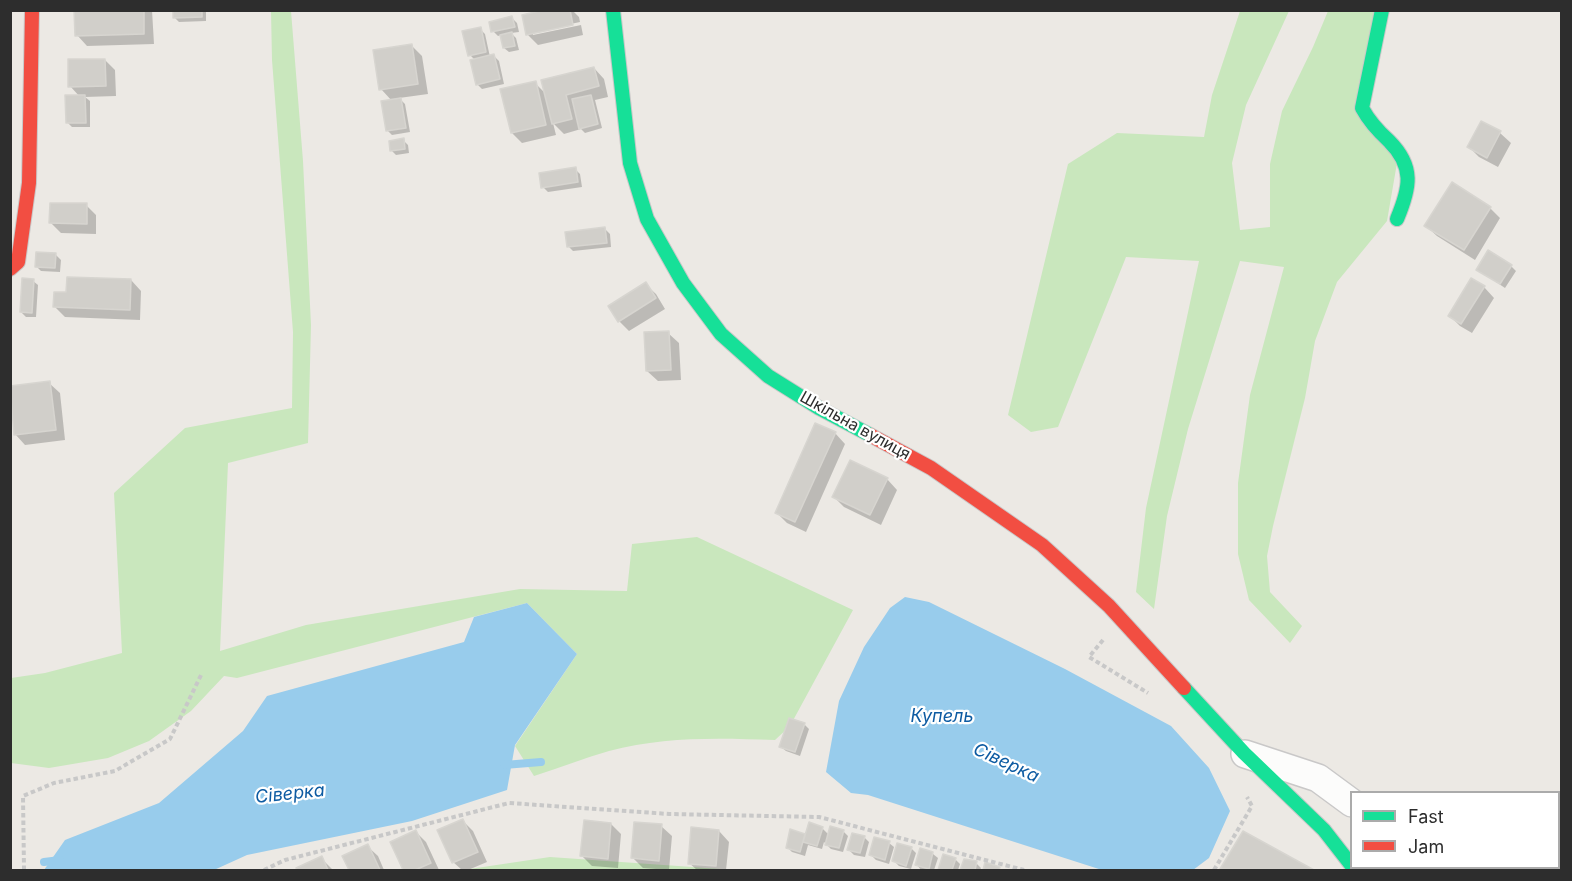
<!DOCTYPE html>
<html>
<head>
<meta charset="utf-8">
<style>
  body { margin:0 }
  #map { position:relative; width:1572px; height:881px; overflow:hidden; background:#ece9e4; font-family:Inter,sans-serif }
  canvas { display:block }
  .frame { position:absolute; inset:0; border:12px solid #2d2d2d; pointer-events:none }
  .legend { position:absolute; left:1350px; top:791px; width:210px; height:78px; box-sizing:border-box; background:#fff; border:2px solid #ababab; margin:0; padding:8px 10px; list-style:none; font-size:18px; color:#2d2d2d }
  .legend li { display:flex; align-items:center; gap:12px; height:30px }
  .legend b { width:30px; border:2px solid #ababab }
</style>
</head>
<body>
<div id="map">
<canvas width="1572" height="881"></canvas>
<div class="frame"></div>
<ul class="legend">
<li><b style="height:8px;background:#16e098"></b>Fast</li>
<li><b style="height:8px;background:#f24e42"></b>Jam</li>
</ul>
</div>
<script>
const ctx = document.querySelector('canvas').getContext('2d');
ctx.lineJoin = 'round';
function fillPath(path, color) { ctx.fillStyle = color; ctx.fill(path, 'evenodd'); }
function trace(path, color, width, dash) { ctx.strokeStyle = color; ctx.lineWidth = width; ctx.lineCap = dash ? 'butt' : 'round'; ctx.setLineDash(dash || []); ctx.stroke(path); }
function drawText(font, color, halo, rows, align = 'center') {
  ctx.font = font + ' Inter,sans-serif'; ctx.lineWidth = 4.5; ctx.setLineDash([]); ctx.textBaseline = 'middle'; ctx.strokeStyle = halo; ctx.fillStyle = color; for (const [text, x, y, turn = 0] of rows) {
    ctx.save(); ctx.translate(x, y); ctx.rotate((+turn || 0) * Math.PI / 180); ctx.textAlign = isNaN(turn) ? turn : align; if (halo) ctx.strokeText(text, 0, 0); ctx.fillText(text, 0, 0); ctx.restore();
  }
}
fillPath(new Path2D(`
  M271,11H291L303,161L311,325L308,443L228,463L220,651L306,625L520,589L627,591L632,544L697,537L853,610L790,726L775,740C720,738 664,736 609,751C584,758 559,768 534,776L515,746L577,654L527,603L237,678L224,676L191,711L149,741L108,758L49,768L11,763V678L45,673L122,653L114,493L185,428L292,408L293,332L272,60Z
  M1240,11H1289L1246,105L1232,163L1240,230L1270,227V164L1282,111L1313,47L1328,11H1376L1357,94L1397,163L1387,221L1337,282L1315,341L1305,398L1273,526L1267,556L1270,592L1302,626L1290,643L1249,600L1238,554V483L1250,395L1284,267L1240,261L1188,429L1167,516L1154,609L1136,592L1146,508L1199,261L1126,257L1058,427L1031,432L1008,415L1068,164L1117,133L1204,137L1212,95Z
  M550,857L735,870H463Z`), '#c9e7bd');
fillPath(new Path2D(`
  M905,597L929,602L1065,669L1171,726L1209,768L1230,811L1209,858L1193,870H1102L868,795L851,793L826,772L839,701L864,647L890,608Z
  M527,603L577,654L515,745L507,790L412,821L247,855L214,870H44L65,840L159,803L243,731L267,696L464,642L474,617Z`), '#98ccec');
fillPath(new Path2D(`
  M76,10H152L154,44L87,46L77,35Z
  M174,10H206V21L179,22L174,17Z
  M550,10H572L579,17L580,22L533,32V35L581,25L583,35L538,45L528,35Z
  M512,18L517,23L519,32L511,33L516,38L519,50L509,52L504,48L501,35L498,36L493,31Z
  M480,29L485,34L490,57L494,56L499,61L504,84L482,89L477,84L475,60L470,55Z
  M412,46L422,56L428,94L399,98L405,104L410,132L392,135L387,130L392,101L381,89Z
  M105,60L115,70L116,96L85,97L90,101V127H72L67,122L80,97L70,86Z
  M594,68L604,79L608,97L595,100L602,128L585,133L581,129L564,134L553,123L556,135L522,143L512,133L535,83L546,94Z
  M1481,123L1500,133L1511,143L1498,167L1479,157L1469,147Z
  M403,140L408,145L409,153L396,155L392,151Z
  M575,169L580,174L582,187L548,192L543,187Z
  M86,205L96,215V234L61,233L51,223Z
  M1490,208L1500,218L1475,260L1437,236L1426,226Z
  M605,229L610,234L611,247L573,251L569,247Z
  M56,255L61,260L60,272L41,271L36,266Z
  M1511,266L1516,271L1505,288L1478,270Z
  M131,280L141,291L140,320L65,317L55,307Z
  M33,281L38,285L36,317H26L21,312Z
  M645,284L656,294L665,309L629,331L619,321Z
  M1484,287L1494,298L1472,333L1460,326L1450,316Z
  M668,333L679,343L681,380L658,381L647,371Z
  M49,383L60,393L65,440L25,445L15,434L10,388Z
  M835,433L845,444L806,532L787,523L777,513Z
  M887,479L897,490L881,525L844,507L834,497Z
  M804,724L809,729L800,756L786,751L781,747Z
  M462,820L473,831L487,862L468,870H462L453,862Z
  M611,824L621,834L618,868L592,866L582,856Z
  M661,826L672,836L669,870L643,868L632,857Z
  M822,828L829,835L843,831L848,836L843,852L831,849L824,842L822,849L808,845L805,856L792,852L787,847L791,831L806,836Z
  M719,831L729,842L726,870H697L689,863Z
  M416,832L426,842L439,870H405L392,843Z
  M1244,833L1311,870H1224L1222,869Z
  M864,837L869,842L865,857L854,855L849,850Z
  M889,843L894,847L889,864L876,860L871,855Z
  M367,846L378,856L384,870H351L344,856Z
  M911,848L916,853L911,869L899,866L894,861Z
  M921,850L933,854L938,858L934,870H921L917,865Z
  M944,856L955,859L960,864L958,870H940Z
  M321,858L333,870H299L298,869Z
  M965,860L976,863L981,868L980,870H962Z`), '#0003');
trace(new Path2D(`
  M504,765L541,762
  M44,862L60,860`), '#98ccec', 8);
const building = new Path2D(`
  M74,10H144V34L75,36Z
  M173,10H202V17L173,18Z
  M543,10H570L573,25L526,35L522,15Z
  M512,16L515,27L491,32L489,22Z
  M481,27L486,52L468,56L462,31Z
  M512,32L515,46L503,48L500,35Z
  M412,44L418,84L379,90L373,50Z
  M494,54L500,79L476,85L470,60Z
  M68,59H105L106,86L68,87Z
  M594,67L599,86L566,95L572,119L552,124L541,80Z
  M536,81L546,125L511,133L500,89Z
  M65,95H85L86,123H66Z
  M591,95L598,124L579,129L572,99Z
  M401,98L406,128L386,131L381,101Z
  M1481,121L1501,131L1487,158L1467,147Z
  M404,138L405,149L390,151L389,141Z
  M576,167L578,182L541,188L539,173Z
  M1452,182L1491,207L1464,250L1424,226Z
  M50,203H87V224L49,223Z
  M605,227L607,243L567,247L565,232Z
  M1488,250L1512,265L1500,284L1476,270Z
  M36,252L56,253L55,268L35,267Z
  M67,277L131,279L130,310L53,307L54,292H66Z
  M22,278L34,279L32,313L20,312Z
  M1471,278L1485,286L1461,324L1448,316Z
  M646,282L656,298L618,322L608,306Z
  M669,331L671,370L646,371L644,332Z
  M50,381L56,430L14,435L10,386Z
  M815,423L836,432L795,522L775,513Z
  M850,460L888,478L870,515L832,497Z
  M789,718L805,723L795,752L779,747Z
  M463,819L478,852L452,863L437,830Z
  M584,820L611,823L608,859L580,856Z
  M634,822L662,824L659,861L631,858Z
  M809,822L823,827L817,846L803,842Z
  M830,826L844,830L839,848L825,845Z
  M691,827L719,830L716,866L688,864Z
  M790,829L805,834L800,852L786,848Z
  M416,830L431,863L415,870H403L390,842Z
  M1243,831L1314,870L1220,869Z
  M852,833L865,836L860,853L847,850Z
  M874,837L890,841L885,860L869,855Z
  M897,843L912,847L906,866L892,861Z
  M368,844L380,870H349L342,856Z
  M920,848L933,852L929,869L915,865Z
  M943,854L956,858L952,870H938Z
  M322,856L328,870H297L296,868Z
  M964,859L977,861L975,870H960Z
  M985,862L1000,867L999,870H983Z`);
fillPath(building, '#d1cfca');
trace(building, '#d7d5d0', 1.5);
const street = new Path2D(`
  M1245,754L1318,778L1352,803
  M1438,868L1442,870`);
const fast = new Path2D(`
  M613,10L630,163L647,219L683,283L721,334L768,376L819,408L870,435
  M1382,10L1362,108C1369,121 1378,131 1389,141C1415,167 1410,188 1397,219
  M1184,688L1244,753L1324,830L1352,866`);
const jam = new Path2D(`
  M10,269L18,262L29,183L32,10
  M870,435L931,468L1042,545L1109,606L1184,688`);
trace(street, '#c9c8c8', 30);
trace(fast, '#c9c8c8', 16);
trace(jam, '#c9c8c8', 16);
trace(new Path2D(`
  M1103,640L1089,657L1148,693
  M24,870L23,796L54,783L115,771L170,739L202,673
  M264,870L285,860L509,803L669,814L819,817L1024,870
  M1214,870L1252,806L1247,797`), '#c8c8c8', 4, [4.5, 3]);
trace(street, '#fcfcfb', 27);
trace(fast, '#16e098', 14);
trace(jam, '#f24e42', 14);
drawText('16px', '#2d2d2d', '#fff', [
  ["Шкільна вулиця",855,426,29]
]);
drawText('italic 18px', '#0d5ba2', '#fff', [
  ["Купель",942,717],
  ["Сіверка",1006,763,25],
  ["Сіверка",290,794,-6]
]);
</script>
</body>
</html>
